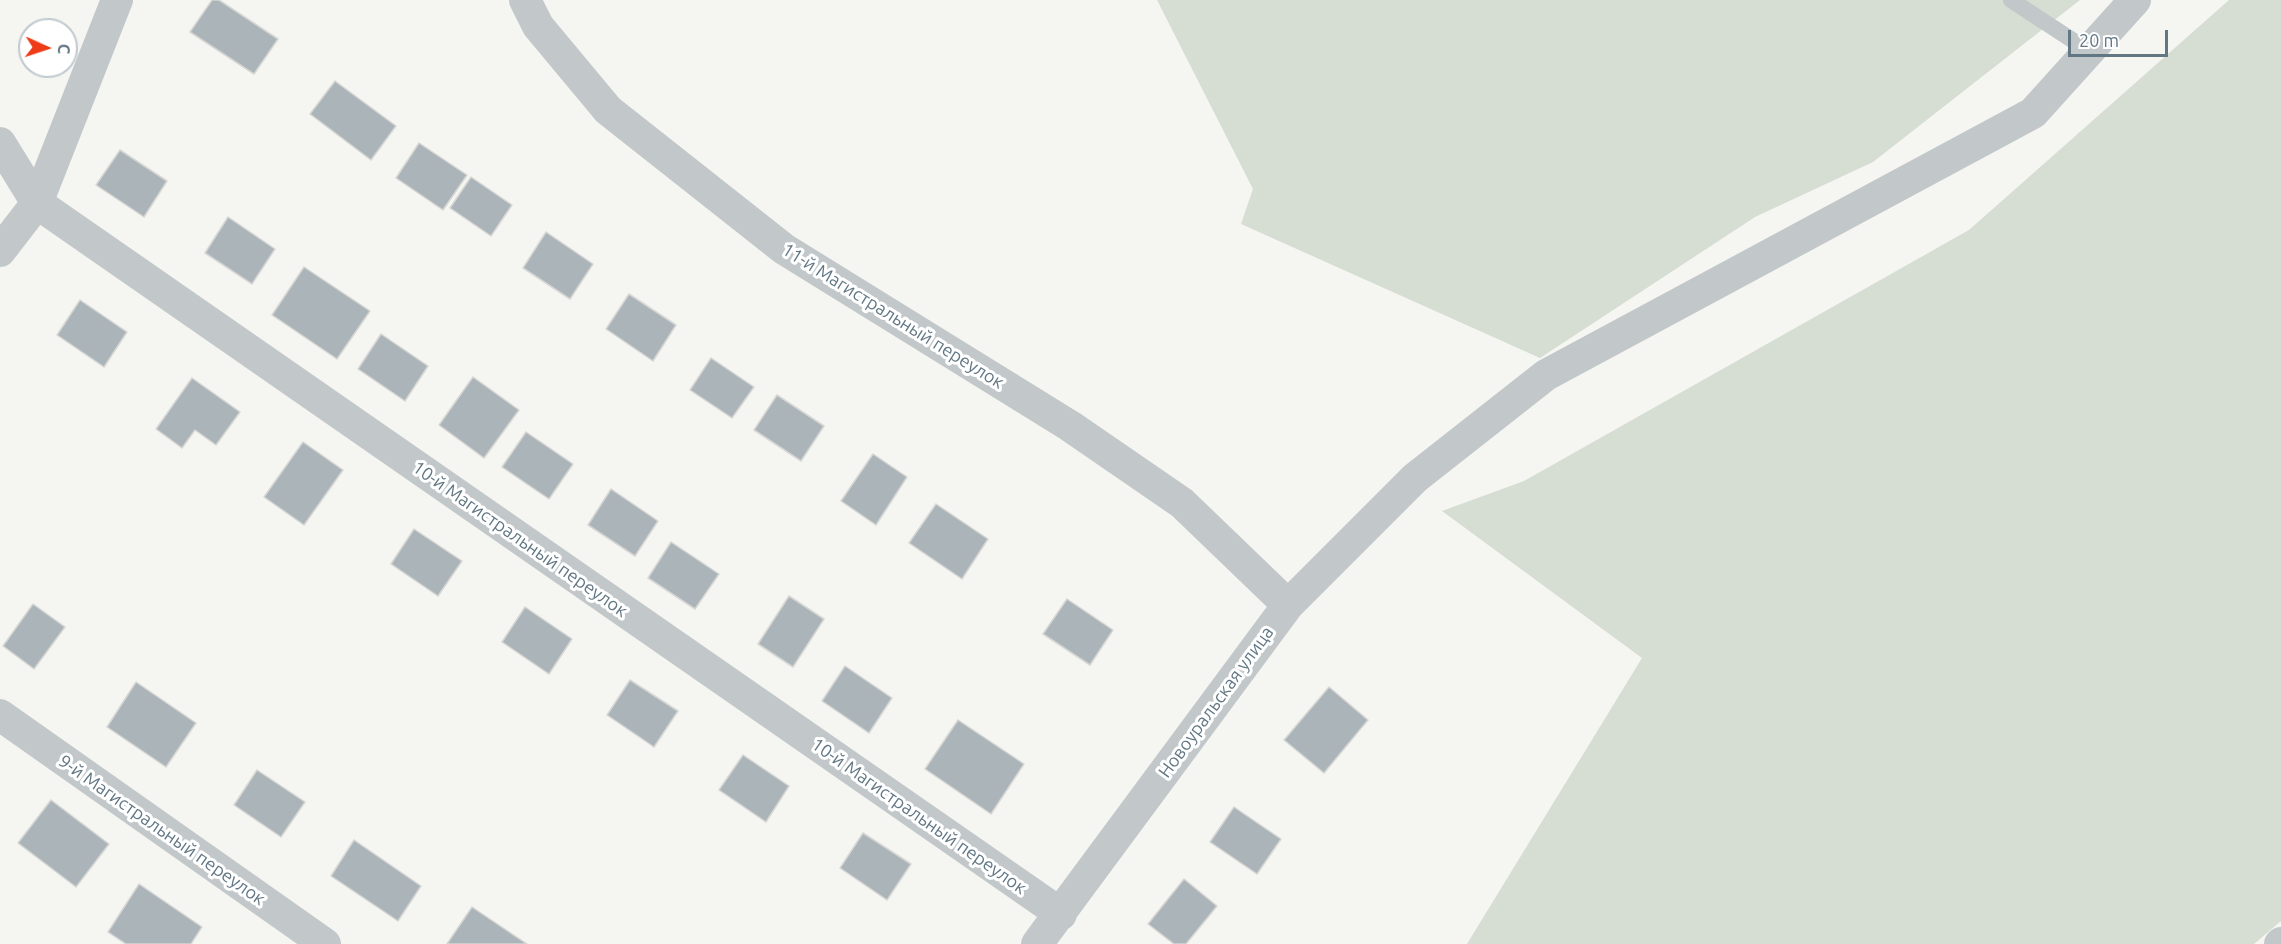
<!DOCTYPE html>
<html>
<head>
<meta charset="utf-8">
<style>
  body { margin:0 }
  #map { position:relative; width:2281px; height:944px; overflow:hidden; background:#f5f5f1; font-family:Ubuntu,sans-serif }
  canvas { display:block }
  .north { position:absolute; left:18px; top:18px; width:60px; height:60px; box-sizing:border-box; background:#fff; border:2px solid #c0c9ce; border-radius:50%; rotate:93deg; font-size:16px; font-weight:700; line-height:24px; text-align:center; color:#627784 }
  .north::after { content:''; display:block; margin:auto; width:21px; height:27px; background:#ee3c18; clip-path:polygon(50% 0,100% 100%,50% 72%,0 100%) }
  .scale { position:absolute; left:2068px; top:30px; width:100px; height:27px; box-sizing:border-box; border:3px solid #627784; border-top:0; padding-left:8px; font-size:18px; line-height:21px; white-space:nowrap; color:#627784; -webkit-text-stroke:4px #fff; paint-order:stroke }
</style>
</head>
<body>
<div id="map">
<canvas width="2281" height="944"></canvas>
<div class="north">С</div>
<div class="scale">20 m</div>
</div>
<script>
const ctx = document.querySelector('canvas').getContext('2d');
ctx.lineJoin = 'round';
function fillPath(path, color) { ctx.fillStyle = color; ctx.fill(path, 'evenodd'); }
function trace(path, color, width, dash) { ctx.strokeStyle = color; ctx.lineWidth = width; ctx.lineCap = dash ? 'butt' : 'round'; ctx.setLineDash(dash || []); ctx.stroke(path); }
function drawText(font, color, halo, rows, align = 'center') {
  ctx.font = font + ' Ubuntu,sans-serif'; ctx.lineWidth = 6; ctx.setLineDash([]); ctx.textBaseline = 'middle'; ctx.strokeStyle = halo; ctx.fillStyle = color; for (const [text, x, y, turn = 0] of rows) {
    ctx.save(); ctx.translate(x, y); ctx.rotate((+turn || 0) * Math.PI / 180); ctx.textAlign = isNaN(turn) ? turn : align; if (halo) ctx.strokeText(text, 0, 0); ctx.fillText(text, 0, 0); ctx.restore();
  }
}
fillPath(new Path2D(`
  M1157,0H2080L1873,162L1755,217L1540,358L1241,224L1253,189Z
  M2229,0H2281V921L2254,944H1467L1642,658L1442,511L1524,481L1969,230Z`), '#d6ddd2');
const building = new Path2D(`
  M212,0H219L278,39L254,74L190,32Z
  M335,81L396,126L371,160L310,114Z
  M419,143L467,175L443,210L396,178Z
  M120,150L167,181L144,217L96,185Z
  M471,177L512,205L491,236L450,208Z
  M228,217L275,249L252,284L205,253Z
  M546,232L593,264L570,299L523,268Z
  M304,267L370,311L337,359L272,315Z
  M629,294L676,325L653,361L606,329Z
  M80,300L127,332L104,367L57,335Z
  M381,334L428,366L405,401L358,369Z
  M711,358L754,387L732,418L690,390Z
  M473,377L519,410L484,458L439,425Z
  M192,378L240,412L216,445L195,430L182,448L156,429Z
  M777,395L824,426L801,461L754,430Z
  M526,432L573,464L549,499L502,467Z
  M303,442L343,470L304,525L264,497Z
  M873,454L907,477L876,525L841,501Z
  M611,489L658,521L635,556L588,525Z
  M936,504L988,539L962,579L909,543Z
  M414,529L462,561L438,596L391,564Z
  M671,542L719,574L695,609L648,578Z
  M789,596L824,619L793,667L758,644Z
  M1067,599L1113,630L1090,665L1043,634Z
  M33,604L65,627L34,669L3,646Z
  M525,607L572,639L549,674L502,642Z
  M845,666L892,698L869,733L822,701Z
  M630,680L678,711L654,747L607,715Z
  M136,682L196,723L166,767L107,727Z
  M1329,687L1368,720L1324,773L1284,740Z
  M958,720L1024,764L991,814L925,769Z
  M743,755L789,786L766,822L719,790Z
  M257,770L305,802L281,837L234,805Z
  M51,800L109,844L76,887L18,843Z
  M1234,807L1281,839L1257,874L1210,842Z
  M863,833L911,864L887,900L840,868Z
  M354,840L421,886L398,921L331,876Z
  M1184,879L1217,906L1186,944H1174L1148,924Z
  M139,884L202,927L191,944H126L108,932Z
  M472,907L527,944H447Z`);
fillPath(building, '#abb4b8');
trace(building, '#d6d6d4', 1.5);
trace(new Path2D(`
  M2011,0L2089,51`), '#c2c7c9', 16);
trace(new Path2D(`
  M525,0L538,26L608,110L784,249L1070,426L1182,503L1288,605
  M0,143L37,203L1061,914
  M0,251L37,203L117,0
  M0,715L325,944
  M1037,944L1288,605L1415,478L1546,375L2033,113L2135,0
  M2280,944L2281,943`), '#c2c7c9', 32);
drawText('18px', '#627784', '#fff', [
  ["11-й Магистральный переулок",893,316,32],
  ["10-й Магистральный переулок",520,539,35],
  ["Новоуральская улица",1216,702,-54],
  ["10-й Магистральный переулок",919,816,35],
  ["9-й Магистральный переулок",162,830,35]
]);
</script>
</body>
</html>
